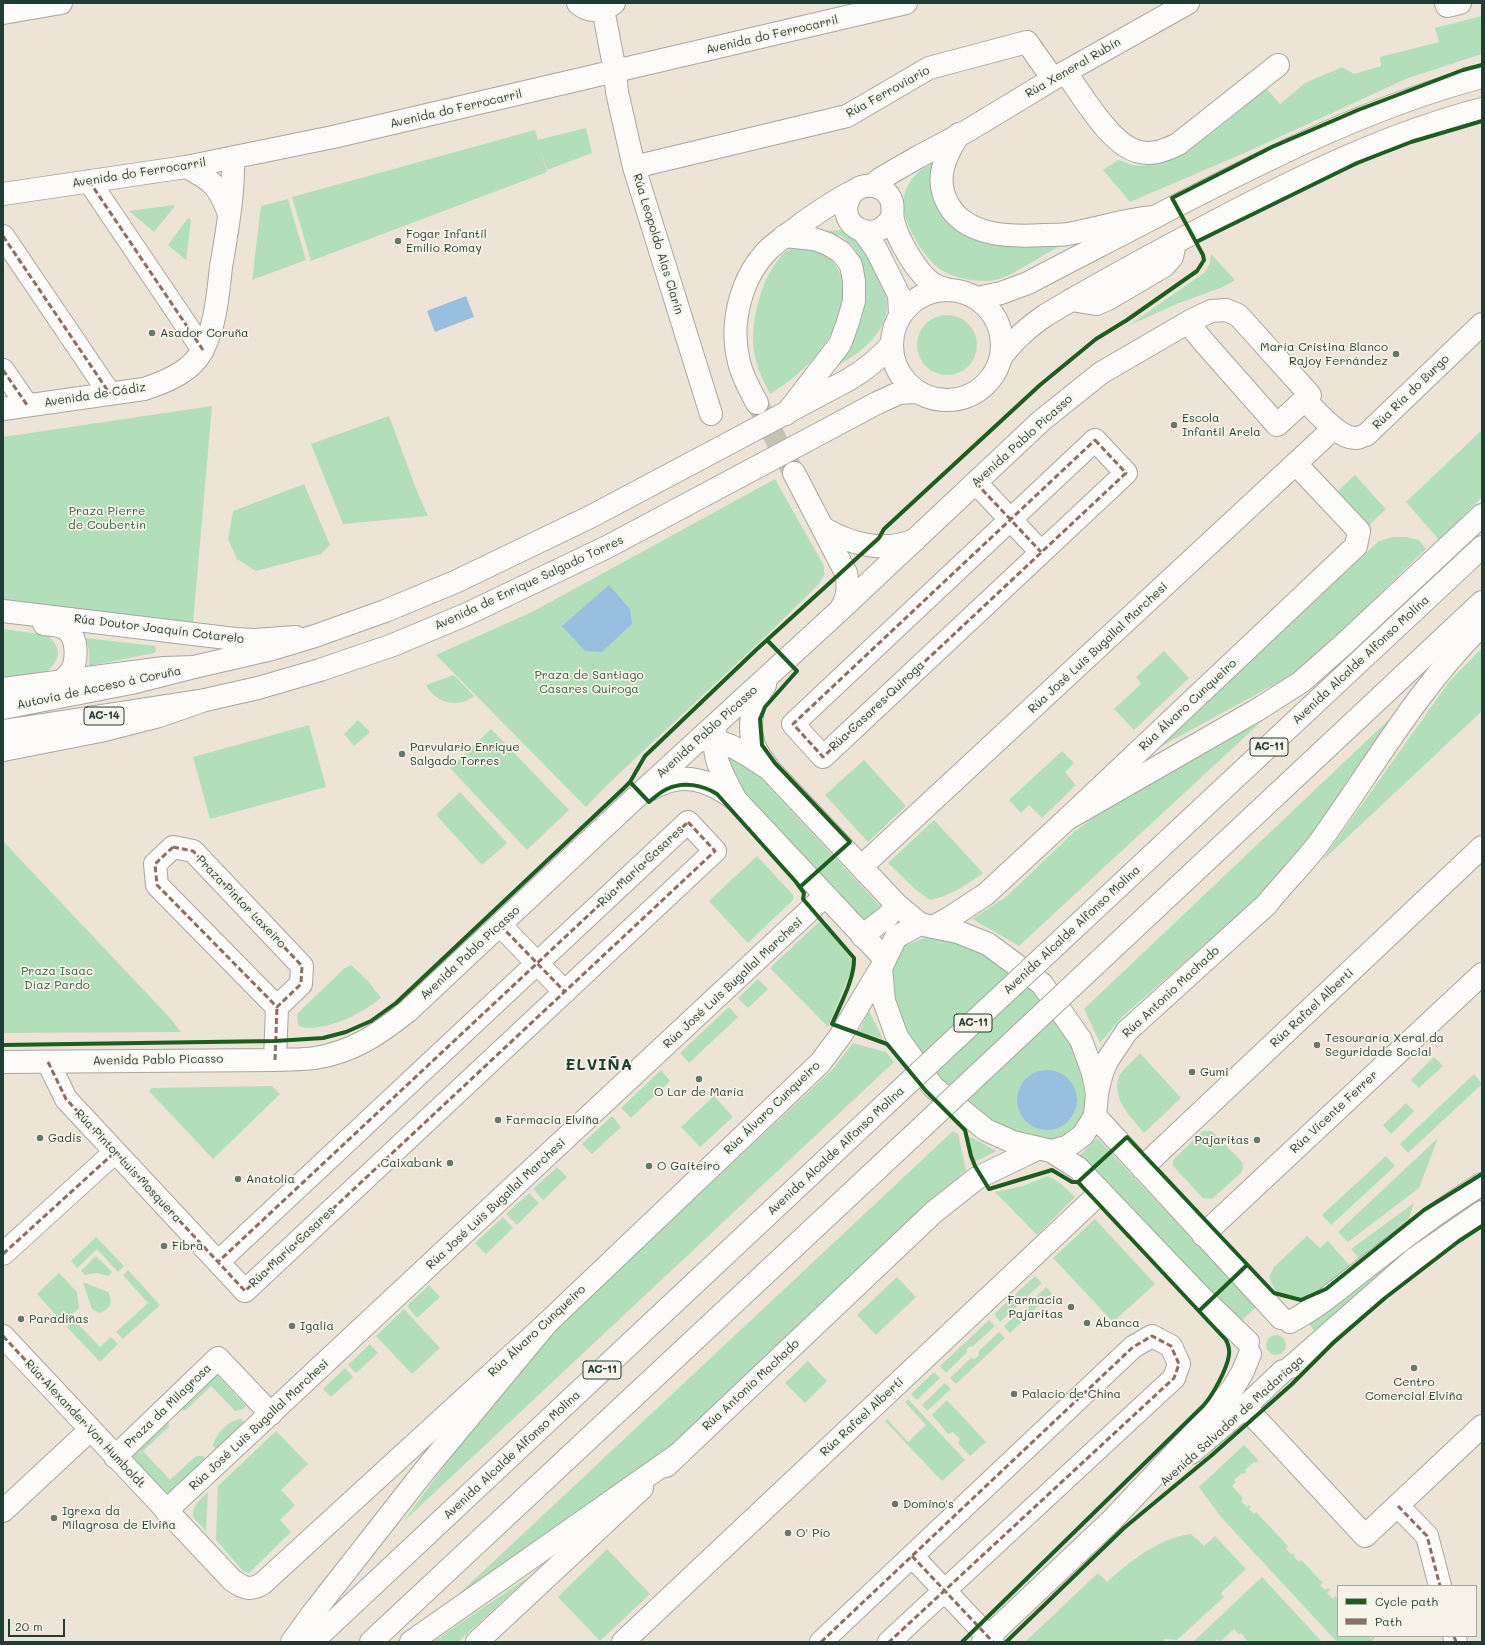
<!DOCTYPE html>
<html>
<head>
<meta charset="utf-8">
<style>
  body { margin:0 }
  #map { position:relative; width:1485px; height:1645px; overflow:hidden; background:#ede4d7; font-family:Mali,sans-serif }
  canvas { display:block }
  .frame { position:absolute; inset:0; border:4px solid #1f3d34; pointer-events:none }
  .legend { position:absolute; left:1337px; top:1585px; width:140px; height:52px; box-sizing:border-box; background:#f7f3e8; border:1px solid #a1aaa0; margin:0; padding:5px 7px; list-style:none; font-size:12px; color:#1f3d34 }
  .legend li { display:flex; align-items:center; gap:8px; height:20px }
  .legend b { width:20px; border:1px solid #a1aaa0 }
  .scale { position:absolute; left:8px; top:1619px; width:57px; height:18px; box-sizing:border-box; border:2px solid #1f3d34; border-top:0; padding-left:5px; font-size:12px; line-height:14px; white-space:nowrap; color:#1f3d34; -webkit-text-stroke:3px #f7f3e8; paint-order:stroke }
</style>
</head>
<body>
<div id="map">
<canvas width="1485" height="1645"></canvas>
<div class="frame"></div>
<ul class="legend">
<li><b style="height:5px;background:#1b5e20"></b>Cycle path</li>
<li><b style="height:5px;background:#8d6e63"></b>Path</li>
</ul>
<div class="scale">20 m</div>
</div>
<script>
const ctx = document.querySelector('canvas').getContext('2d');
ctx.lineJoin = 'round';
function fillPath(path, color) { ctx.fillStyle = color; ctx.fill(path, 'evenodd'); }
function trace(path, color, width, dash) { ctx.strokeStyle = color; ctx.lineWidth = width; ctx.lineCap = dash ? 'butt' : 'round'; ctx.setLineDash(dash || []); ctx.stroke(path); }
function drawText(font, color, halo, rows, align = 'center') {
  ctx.font = font + ' Mali,sans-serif'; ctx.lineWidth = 3.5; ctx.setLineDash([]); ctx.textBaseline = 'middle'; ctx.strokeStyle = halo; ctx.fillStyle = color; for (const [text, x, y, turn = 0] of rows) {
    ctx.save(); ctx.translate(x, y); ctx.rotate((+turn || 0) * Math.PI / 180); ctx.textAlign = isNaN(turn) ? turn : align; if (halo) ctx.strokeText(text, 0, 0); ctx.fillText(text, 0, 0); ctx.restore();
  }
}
fillPath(new Path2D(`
  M1482,16V54L1408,78L1249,151L1130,202L1103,170L1118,160C1123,161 1128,164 1133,165C1177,172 1234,114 1266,88L1280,104L1305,83L1342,67L1354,74L1381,66L1380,57L1439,42L1435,28Z
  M586,128L592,153L547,170L540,149L547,172L311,261L292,197L535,130L538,140Z
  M939,159L961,232L972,238L985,242L1069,241C1057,248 1045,254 1034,261C1023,267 1009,277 996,280C979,283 958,279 943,271C926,262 903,223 903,204C903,196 907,185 912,179C919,170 930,164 939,159Z
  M288,199L306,260L252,280L261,206Z
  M174,205L175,206L154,232L129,211Z
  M188,218L191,220L186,260L168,245Z
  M841,230C862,243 863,249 874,269C880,280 886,291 887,303C889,333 857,356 833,368L859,320L865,293V279L859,258L852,245L841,236L822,231Z
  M796,246C804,248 815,248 823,252C829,254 834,263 837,268C852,290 835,333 819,353C805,369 788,383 770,394C764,382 758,370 755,357C748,326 761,277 783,254C787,251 792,248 796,246Z
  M1211,254L1235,280L1223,287L1179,303L1128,326L1205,272L1210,263Z
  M917 345a30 30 0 1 1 60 0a30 30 0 1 1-60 0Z
  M212,406L193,623L3,601V437Z
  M389,416L417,491L428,516L343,524L311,444Z
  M1482,430V497L1439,540L1406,502Z
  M1355,475L1386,509L1368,526L1337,492Z
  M775,479L824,566V575L819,584L765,637L608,784L586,807L436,655L534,611Z
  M304,484L330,545L321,554L256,571L237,559L228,539L233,511Z
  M1393,537H1406L1419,540L1426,549L1301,670L1147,754L1379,541Z
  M3,629L47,635C61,647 62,659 47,671L3,679Z
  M85,638L155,646L156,651L154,653L89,666V650Z
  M1482,648V711L1321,862L1449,682Z
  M1164,651L1189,678L1134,730L1114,709L1141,684L1136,677Z
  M454,675L474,696C458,709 435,703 426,685Z
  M1400,709L1310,839L1259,897L1123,1016L1100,1043L1084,1009Z
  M358,720L370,732L354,746L344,734Z
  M1261,722L1019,946L972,919L1006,897L1075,831L1108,807L1153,778Z
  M309,725L326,787L210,819L193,757Z
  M491,729L569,810L527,850L450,768Z
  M1062,751L1074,763L1065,772L1076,785L1042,818L1029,805L1021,813L1009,800Z
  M724,756L743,762L755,772L880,906V915L862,921L739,787Z
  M864,760L906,806L868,842L825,795Z
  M460,792L507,843L482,865L436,815Z
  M934,820L983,873C967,885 950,896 930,900L916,890L888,863Z
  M3,841L170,1018L181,1032L3,1033Z
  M757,856L793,895V900L748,943L709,901Z
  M821,920L852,960L853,966L828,1027L770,968Z
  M927,937C946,940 966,942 983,952C1015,969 1059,1015 1074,1049C1082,1068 1084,1089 1086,1109L1071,1132L1045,1142L995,1124L943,1081L915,1046L904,1027L892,996L891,970L903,946ZM1026,1080L1076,1094C1077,1104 1076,1110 1071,1119L1018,1104C1018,1094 1020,1088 1026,1080Z
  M351,965L368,981L381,998C373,1004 364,1010 355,1015C343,1022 309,1033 298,1025L297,1015L299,1012L345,968Z
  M758,979L768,989L748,1008L738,998Z
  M729,1007L738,1017L689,1063L680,1053Z
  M869,1011L883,1039L859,1032Z
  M853,1043L886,1052L894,1062L403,1522L475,1424L554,1330L832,1070Z
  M1140,1053L1181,1098L1144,1133C1131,1117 1111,1099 1119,1076C1122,1070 1135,1059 1140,1053Z
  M1434,1057L1443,1066L1419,1088L1411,1080Z
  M661,1070L670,1081L631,1118L621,1108Z
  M1474,1074L1482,1084L1408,1153L1400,1144Z
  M272,1086L280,1094L213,1159L149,1091L152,1088Z
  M714,1096L733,1117L700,1147L681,1127Z
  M1406,1103L1414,1111L1391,1134L1383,1125Z
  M612,1116L621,1127L592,1154L582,1144Z
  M953,1131L958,1134L966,1170L672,1448L446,1606Z
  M1203,1131H1212L1243,1163L1242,1172L1212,1199L1203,1198L1173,1166V1160Z
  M968,1136L997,1151L974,1162Z
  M1097,1138L1256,1307L1238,1324L1080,1155Z
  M1438,1138L1419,1188L1348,1242L1338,1232Z
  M1386,1156L1395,1166L1331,1225L1322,1215Z
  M557,1167L567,1177L543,1200L533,1189Z
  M1048,1176L1060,1183L1075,1197L1037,1235L995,1192L1023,1186Z
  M1482,1191V1206L1316,1334L1307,1321Z
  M529,1193L539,1203L517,1225L506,1214Z
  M1414,1203L1409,1218L1359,1258L1351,1249Z
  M503,1217L513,1228L486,1254L475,1243Z
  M1095,1219L1155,1284L1113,1322L1053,1258Z
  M1307,1236L1320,1248L1328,1241L1350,1266L1322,1289L1300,1299L1276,1292L1269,1277L1274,1267Z
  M96,1237L124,1266L118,1272L97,1249L77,1268L71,1261Z
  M96,1256L112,1272L108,1276L96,1273L85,1275L81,1271Z
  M128,1270L160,1305L123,1339L116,1332L148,1303L123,1275Z
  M59,1273L77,1292L79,1308L63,1323L37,1294Z
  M1035,1276L1042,1283L1022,1301L1021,1300L1016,1304L1017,1306L1000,1322L994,1314Z
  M897,1277L916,1297L876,1335L857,1315Z
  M83,1282L108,1292C114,1302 110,1310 99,1313L92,1309Z
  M429,1285L440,1297L417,1318L407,1306Z
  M1046,1287L1052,1293L1010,1333L1004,1326L1021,1310L1025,1312L1029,1308L1028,1304Z
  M404,1309L440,1348L412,1374L376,1336Z
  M74,1320L100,1347L111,1337L118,1344L100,1362L67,1327Z
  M989,1320L995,1326L972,1347L970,1346L966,1350L967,1352L946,1373L940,1366Z
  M999,1332L1005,1338L956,1384L950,1378L971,1358L975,1359L979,1355L978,1352Z
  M1266 1345a10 10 0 1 1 20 0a10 10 0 1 1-20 0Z
  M370,1344L378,1353L356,1373L348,1365Z
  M808,1361L827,1381L805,1403L785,1383Z
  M345,1368L353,1377L331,1397L323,1389Z
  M213,1371L246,1406L243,1409L235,1411L211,1386L186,1410H178Z
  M934,1372L940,1378L917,1400L911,1394Z
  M945,1383L951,1389L927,1411L922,1405Z
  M908,1399L965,1460L942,1481L885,1421L887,1419L908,1442L926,1425L905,1402Z
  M947,1400L986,1442L970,1456L958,1443L960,1439L953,1432L948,1434L932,1415Z
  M241,1419L244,1422L216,1449L213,1446C216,1433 229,1420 241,1419Z
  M168,1420L169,1427L143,1451L170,1480L196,1456H203L206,1459L168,1494L128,1452Z
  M276,1431L308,1464L281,1490L295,1505L280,1520L291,1532L249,1573L243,1571L216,1540L218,1486Z
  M1244,1445L1259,1461L1255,1463L1254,1462L1245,1470L1246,1472L1244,1474L1242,1473L1234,1480L1236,1482L1232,1486L1243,1498L1241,1501L1247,1507L1249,1505L1251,1506L1249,1509L1254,1514L1256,1512L1288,1546L1286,1549L1292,1555L1295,1553L1294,1557L1299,1562L1301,1560L1323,1583L1320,1585L1325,1590L1328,1588L1330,1590L1327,1593L1333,1599L1335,1596L1338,1599V1636H1368L1371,1639L1373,1636L1375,1638L1372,1641L1374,1642H1337L1221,1517L1199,1487Z
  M208,1492L206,1531L193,1517C192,1505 200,1500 208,1492Z
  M1191,1534L1204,1546L1215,1536L1246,1569L1221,1593L1224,1597L1177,1640L1165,1639L1162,1642H1025L1098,1573L1107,1582C1131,1561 1158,1538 1191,1534Z
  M607,1549L650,1594L600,1641L558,1597Z
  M531,1575L458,1642H433Z
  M1262,1577L1322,1642H1248L1241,1633L1239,1635L1234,1629L1220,1642L1217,1639L1214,1642H1193Z`), '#b2dfb9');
fillPath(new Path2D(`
  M466,296L474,317L435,332L427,311Z
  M609,585L630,609L632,624L602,652L585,651L562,626Z
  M1017 1100a30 30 0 1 1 60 0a30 30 0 1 1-60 0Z`), '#98bee0');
trace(new Path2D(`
  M757,403L792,470`), '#c4c3b6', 22, [22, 11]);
const minor = new Path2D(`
  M578,3C589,13 603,12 614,3
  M1446,3L1447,6L1460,3
  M603,9L615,71L617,92L634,167L711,414
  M3,13L61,3
  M1065,72C1082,94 1111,147 1140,152C1154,155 1166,150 1178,144L1278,65
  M959,134C945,156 934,179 948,204C966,237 1012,237 1044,235C1052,235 1060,235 1068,234C1097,229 1125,219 1154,217
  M186,167C212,180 219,186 229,214
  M634,167L847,116L929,68L1027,42L1053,79
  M89,181L203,350
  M873,185L880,179L918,157L967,131L1053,79L1188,3
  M3,194L186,167L333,137L906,3
  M892,217C876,247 835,226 849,198C856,183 879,181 889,196C895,204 891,211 893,219C896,237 918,276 935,285C938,287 942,288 946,289
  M863,231L876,249L899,295L900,315
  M3,236L110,394
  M784,236L814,239L828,244L841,252L851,265L854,281V301L848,322L840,344L786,414
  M1071,300L1096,304L1108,299L1164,266L1172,257L1175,243
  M1226,310L1238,315L1248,326L1310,395L1277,425L1202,340L1194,330L1192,320L1211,311Z
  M3,370L27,405
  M1305,400C1316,411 1340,440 1357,438C1360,438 1363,435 1366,435L1482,324
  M757,403C750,390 742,376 739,362C729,323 741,277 769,249C779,240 790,233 800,225C818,212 835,200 854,191
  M3,409L144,389C166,382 193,371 203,349C216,325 218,293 221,267C227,231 234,194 233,158
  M1095,440L1126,473L823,757L793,724Z
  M794,473L846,573C849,588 848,598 840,610
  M976,483L1041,552
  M823,528C850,544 884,553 915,540
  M3,611L235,639L255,640L296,637
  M44,624C51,625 60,625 66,629C78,637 78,662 70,673C67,676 64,679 61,682
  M765,685C753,702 747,724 754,745C757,753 764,761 769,769L897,905L920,924
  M716,724C711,757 720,770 735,798
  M700,740C727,739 744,753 766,767
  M651,789C683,770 709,780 736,800L885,959
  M688,822L715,851L245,1291L218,1262Z
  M173,847L193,851L302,966L301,984L277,1007L157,885L155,864Z
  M861,867L1334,428
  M500,925L565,992
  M933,927L951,917L986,894L1067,819L1356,546L1359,531L1296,464
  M862,936L888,916L897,905
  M275,1060L277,1007
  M3,1062L275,1060C288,1059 302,1060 315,1058C353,1052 379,1034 408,1011L633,800L839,611L1041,421L1101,373L1192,320
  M48,1062L66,1099L218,1262
  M1097,1093L1102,1073L1107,1061L1127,1031L1266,905
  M1095,1116L1281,1318
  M1051,1151L1078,1168L1201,1297L1248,1342
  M1142,1168L1482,847
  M1203,1235L1482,974
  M3,1254L115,1152
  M1290,1322C1322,1305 1348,1281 1377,1259C1410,1233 1445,1206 1482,1184
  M3,1336L232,1580C243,1588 250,1591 262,1584L547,1323L820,1063L841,1035L881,968L896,937L920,924L933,927L958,932L988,944L1042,984L1081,1040L1093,1073L1097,1094L1095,1116L1083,1135L1067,1147L1051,1151L1013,1142L986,1130L933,1087L897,1037L884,1001L881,968
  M1291,1367L1414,1259L1482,1212
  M1245,1407L1365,1536L1482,1426
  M1191,1453L1245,1407L1283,1371
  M115,1457L218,1358L271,1414
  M666,1466L934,1212L977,1178L1039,1148
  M1398,1506L1427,1536L1440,1586
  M3,1511L90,1430
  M166,1511L825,896
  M912,1556L993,1642
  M1454,1636L1456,1642
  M477,1642L642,1488
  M623,1642L1101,1192
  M821,1642L1133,1347L1152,1336L1171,1346L1179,1364L1174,1378L889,1642
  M983,1642L1112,1520L1211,1415L1233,1388L1242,1373L1250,1354`);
const major = new Path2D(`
  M892 345a55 55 0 1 1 110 0a55 55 0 1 1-110 0Z
  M977,298L1001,293L1028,283C1075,258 1123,234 1170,209C1271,157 1372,106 1482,77
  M1001,357C1015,339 1027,328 1046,315C1099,283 1155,253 1210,224C1297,178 1386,134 1482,109
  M3,689L164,668L194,667L272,649L315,636L385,611L455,582L590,517L848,380C865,370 879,359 892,344
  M3,750L100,731L159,716L205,700L258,688L320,670L393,645L467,614L607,547L877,403L899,393L917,392`);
const highway = new Path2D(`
  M3,708L131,683L194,667
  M3,731L205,700
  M1067,819L1257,710L1301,682L1343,645L1482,515
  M1266,905C1283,884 1303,864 1319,843C1372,770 1417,689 1482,625
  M1055,946L1482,547
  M1083,976L1482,602
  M292,1642L313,1613L425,1470L547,1323
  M312,1642L891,1099
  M371,1642L920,1129
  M411,1642L680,1453`);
trace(minor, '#a8a69e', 24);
trace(major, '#a8a69e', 24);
trace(highway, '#a8a69e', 24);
trace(minor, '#fcfbf9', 22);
trace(major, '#fcfbf9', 22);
trace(highway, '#fcfbf9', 22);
const highwayBridge = new Path2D(`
  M891,1099L1055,946
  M920,1129L1083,976`);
trace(highwayBridge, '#a8a69e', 24, []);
trace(highwayBridge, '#fcfbf9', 22);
trace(new Path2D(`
  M89,181L203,350
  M3,236L110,394
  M3,370L27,405
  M1095,440L1126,473L823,757L793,724Z
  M976,483L1041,552
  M688,822L715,851L245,1291L218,1262Z
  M173,847L193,851L302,966L301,984L277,1007L157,885L155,864Z
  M500,925L565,992
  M275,1060L277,1007
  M48,1062L66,1099L218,1262
  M3,1254L115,1152
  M3,1336L90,1430
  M1398,1506L1427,1536L1440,1586
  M912,1556L993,1642
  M1454,1636L1456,1642
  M821,1642L1133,1347L1152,1336L1171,1346L1179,1364L1174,1378L889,1642`), '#8d6e63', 3, [6, 3]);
trace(new Path2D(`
  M1196,242L1357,163L1411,142L1482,121
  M767,640L797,671L765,707L760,719L762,745L775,763L850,842L800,887
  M630,782L649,802C654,798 660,792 667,789C683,781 703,785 717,794L796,882L804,893L803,899L854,958C855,978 840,1005 832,1024L887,1044L926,1091L965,1130L971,1156L975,1166L989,1189L1052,1170L1072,1182H1078L1127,1137L1274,1293L1301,1300L1326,1289L1424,1210L1482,1174
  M3,1045L275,1041L323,1038L346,1032L371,1021L396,1003L623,789L630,782L645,756L756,650L879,538L884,529L1040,385L1096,339L1127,320L1197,271L1204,260L1203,255L1172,198L1272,147L1358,110L1463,70L1482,65
  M1199,1311L1247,1265
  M962,1642L1203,1406C1213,1395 1227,1369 1229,1355C1230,1349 1228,1344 1226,1340L1078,1182
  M1006,1642L1124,1528L1212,1455L1291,1385L1334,1342L1385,1298L1459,1241L1482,1226`), '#1b5e20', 4);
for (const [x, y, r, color] of [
  [398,241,4,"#67776d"],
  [152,333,4,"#67776d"],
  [1396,354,4,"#67776d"],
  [1174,425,4,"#67776d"],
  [402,754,4,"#67776d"],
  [1317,1045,4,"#67776d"],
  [1192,1072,4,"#67776d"],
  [699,1079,4,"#67776d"],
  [498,1120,4,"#67776d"],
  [40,1138,4,"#67776d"],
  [1257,1140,4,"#67776d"],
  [450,1163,4,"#67776d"],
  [649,1166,4,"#67776d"],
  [238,1179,4,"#67776d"],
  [164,1246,4,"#67776d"],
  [1071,1307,4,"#67776d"],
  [21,1319,4,"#67776d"],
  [1087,1323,4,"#67776d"],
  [292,1326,4,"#67776d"],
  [1414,1368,4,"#67776d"],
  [1014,1394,4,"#67776d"],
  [895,1504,4,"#67776d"],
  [54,1518,4,"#67776d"],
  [788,1533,4,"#67776d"]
]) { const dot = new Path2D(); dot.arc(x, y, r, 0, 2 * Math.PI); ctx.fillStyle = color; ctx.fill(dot); trace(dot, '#f7f3e8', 1.5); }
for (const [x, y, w] of [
  [104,716,40],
  [1269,747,38],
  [973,1023,38],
  [602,1370,38]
]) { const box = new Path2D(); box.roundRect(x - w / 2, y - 9, w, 18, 3); ctx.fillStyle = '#f7f3e8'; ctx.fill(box); trace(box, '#1f3d34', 1); }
drawText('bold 11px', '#1f3d34', null, [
  ["AC-14",104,716],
  ["AC-11",1269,747],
  ["AC-11",973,1023],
  ["AC-11",602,1370]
]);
drawText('12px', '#1f3d34', '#f7f3e8', [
  ["Avenida do Ferrocarril",772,35,-13],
  ["Rúa Xeneral Rubín",1073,68,-30],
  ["Rúa Ferroviario",888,92,-29],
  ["Avenida do Ferrocarril",456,109,-13],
  ["Avenida do Ferrocarril",139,173,-9],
  ["Rúa Leopoldo Alas Clarín",658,244,73],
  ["Rúa Ría do Burgo",1411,392,-44],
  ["Avenida de Cádiz",95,395,-9],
  ["Avenida Pablo Picasso",1022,441,-42],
  ["Avenida de Enrique Salgado Torres",529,583,-25],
  ["Rúa Doutor Joaquín Cotarelo",159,629,7],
  ["Rúa José Luis Bugallal Marchesi",1098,648,-43],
  ["Avenida Alcalde Alfonso Molina",1361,660,-43],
  ["Autovía de Acceso á Coruña",99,688,-12],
  ["Rúa Álvaro Cunqueiro",1188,705,-43],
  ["Rúa Casares Quiroga",877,706,-43],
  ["Avenida Pablo Picasso",707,732,-42],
  ["Rúa María Casares",641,866,-43],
  ["Praza Pintor Laxeiro",241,902,46],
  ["Avenida Alcalde Alfonso Molina",1072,930,-43],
  ["Avenida Pablo Picasso",470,953,-43],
  ["Rúa José Luis Bugallal Marchesi",733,983,-43],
  ["Rúa Antonio Machado",1171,992,-43],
  ["Rúa Rafael Alberti",1312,1008,-43],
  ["Avenida Pablo Picasso",158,1060,-1],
  ["Rúa Álvaro Cunqueiro",772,1108,-44],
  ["Rúa Vicente Ferrer",1334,1112,-43],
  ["Avenida Alcalde Alfonso Molina",836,1151,-43],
  ["Rúa Pintor Luis Mosquera",128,1166,47],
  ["Rúa José Luis Bugallal Marchesi",496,1204,-43],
  ["Rúa María Casares",292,1247,-43],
  ["Rúa Álvaro Cunqueiro",537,1331,-43],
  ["Rúa Antonio Machado",751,1385,-43],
  ["Praza da Milagrosa",168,1406,-44],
  ["Rúa Rafael Alberti",862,1417,-43],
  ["Avenida Salvador de Madariaga",1232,1421,-42],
  ["Rúa Alexander Von Humboldt",85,1424,47],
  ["Rúa José Luis Bugallal Marchesi",259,1425,-43],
  ["Avenida Alcalde Alfonso Molina",512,1455,-43]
]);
drawText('12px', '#1f3d34', '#f7f3e8', [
  ["Fogar Infantil",406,234],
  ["Emilio Romay",406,248],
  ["Asador Coruña",160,333],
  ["María Cristina Blanco",1388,347,"right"],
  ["Rajoy Fernández",1388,361,"right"],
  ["Escola",1182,418],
  ["Infantil Arela",1182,432],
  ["Parvulario Enrique",410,747],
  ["Salgado Torres",410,761],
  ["Tesouraría Xeral da",1325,1038],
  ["Seguridade Social",1325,1052],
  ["Gumi",1200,1072],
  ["O Lar de María",699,1092,"center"],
  ["Farmacia Elviña",506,1120],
  ["Gadis",48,1138],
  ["Pajaritas",1249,1140,"right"],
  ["Caixabank",442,1163,"right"],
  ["O Gaiteiro",657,1166],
  ["Anatolia",246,1179],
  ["Fibra",172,1246],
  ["Farmacia",1063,1300,"right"],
  ["Pajaritas",1063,1314,"right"],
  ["Paradiñas",29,1319],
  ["Abanca",1095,1323],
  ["Igalia",300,1326],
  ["Centro",1414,1382,"center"],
  ["Comercial Elviña",1414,1396,"center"],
  ["Palacio de China",1022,1394],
  ["Domino's",903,1504],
  ["Igrexa da",62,1511],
  ["Milagrosa de Elviña",62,1525],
  ["O' Pío",796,1533]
], 'left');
drawText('12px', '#335d4a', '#f7f3e8', [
  ["Praza Pierre",107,511],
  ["de Coubertín",107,525],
  ["Praza de Santiago",589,675],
  ["Casares Quiroga",589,689],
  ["Praza Isaac",57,971],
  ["Díaz Pardo",57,985]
]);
ctx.letterSpacing = '1px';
drawText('bold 16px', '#1f3d34', '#f7f3e8', [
  ["ELVIÑA",599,1065]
]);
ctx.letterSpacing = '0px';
</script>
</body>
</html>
